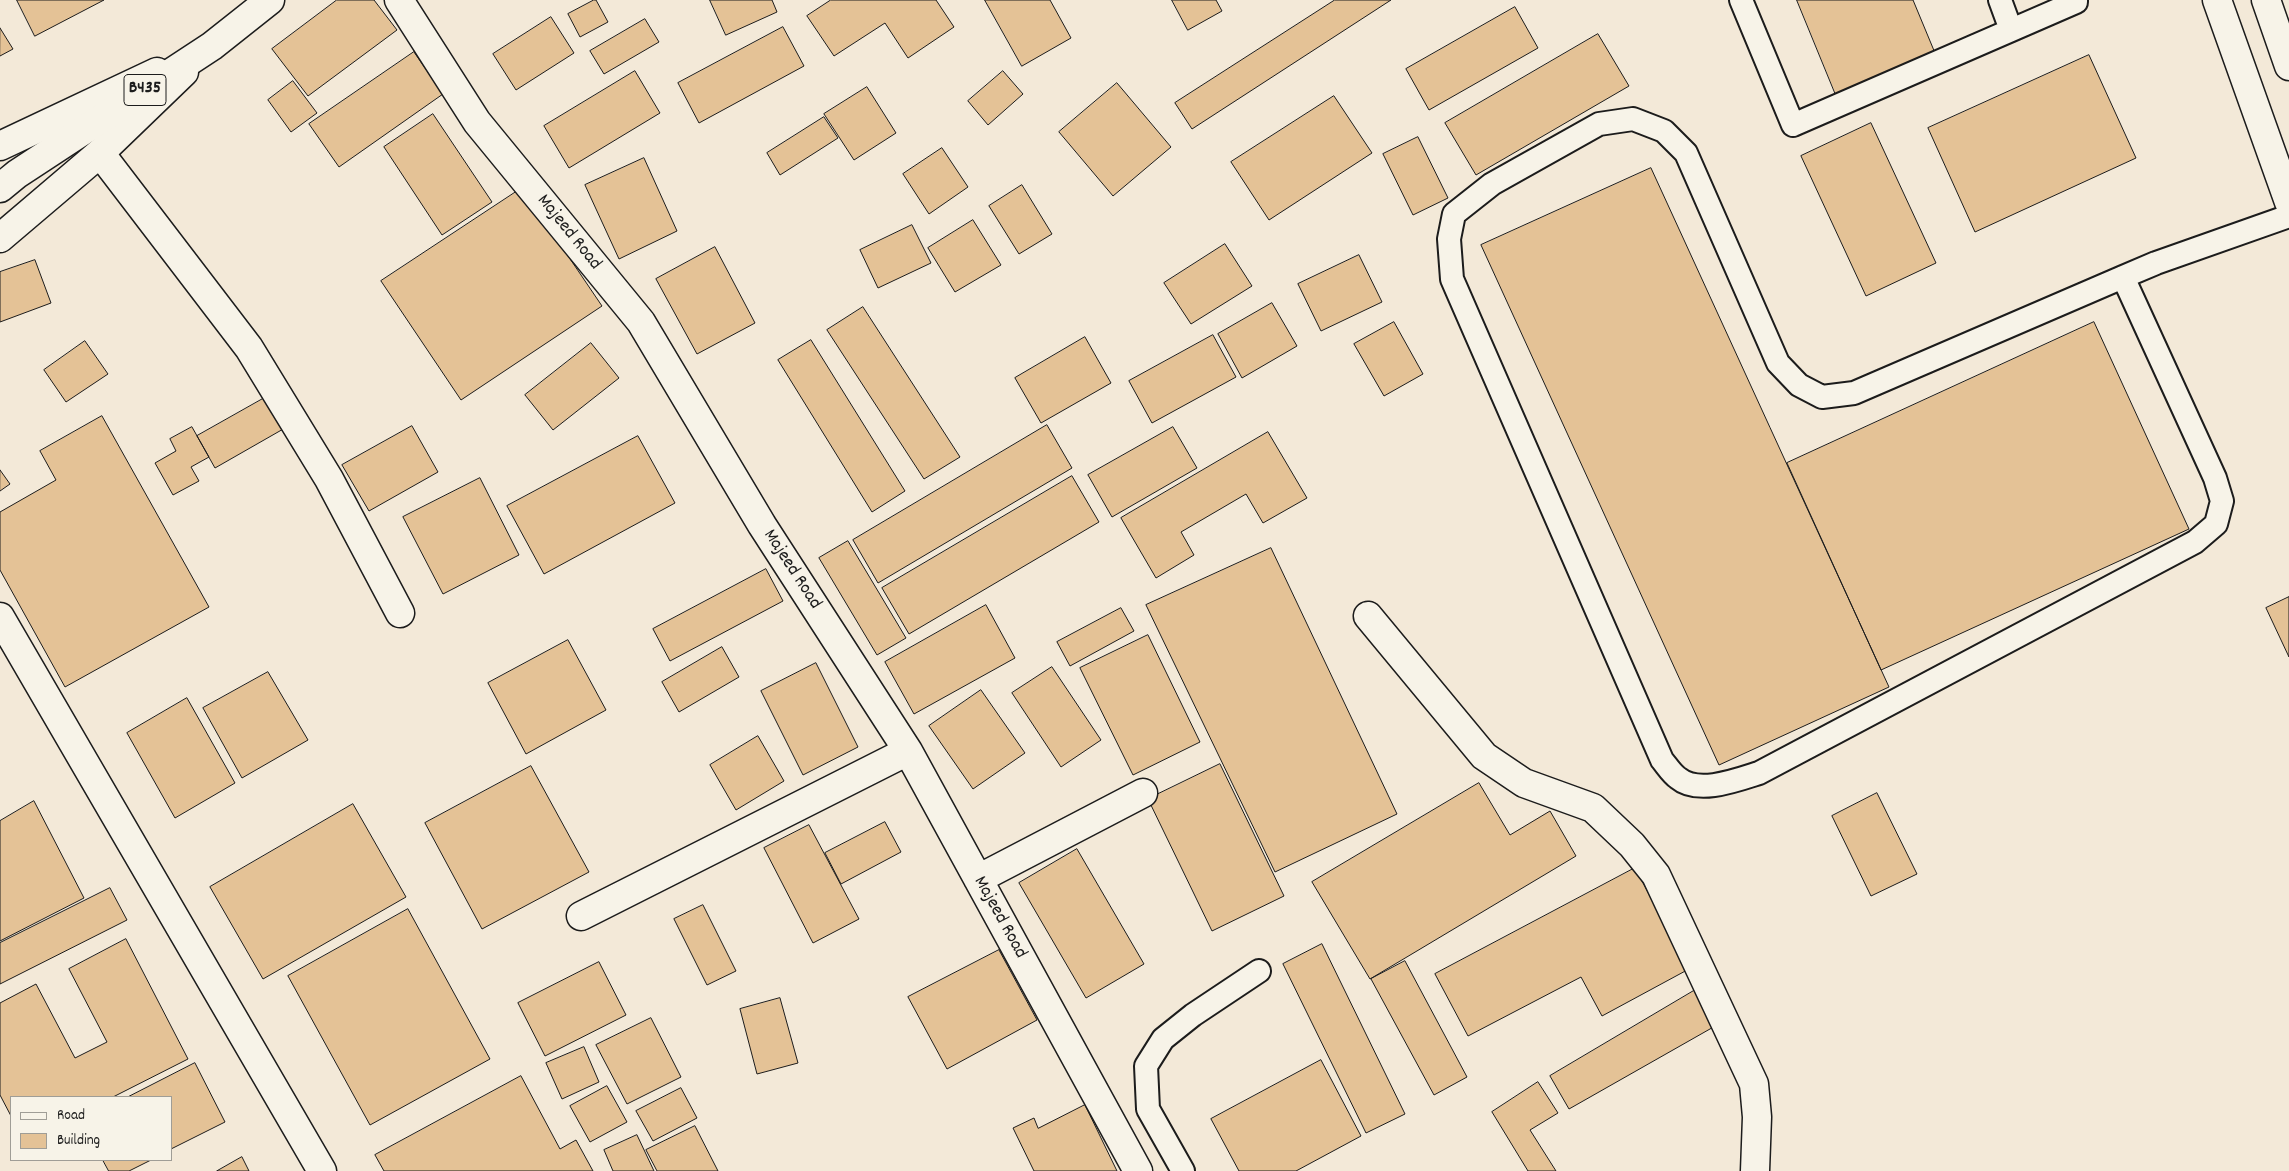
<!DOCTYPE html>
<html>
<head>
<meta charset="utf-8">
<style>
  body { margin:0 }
  #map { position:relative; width:2289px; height:1171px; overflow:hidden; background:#f3e9d8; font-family:Dekko,sans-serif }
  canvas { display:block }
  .legend { position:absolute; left:10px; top:1096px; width:162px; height:65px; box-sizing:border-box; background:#f7f3e8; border:1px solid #9f9d96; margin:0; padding:6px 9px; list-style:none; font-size:15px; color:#1c1c1c }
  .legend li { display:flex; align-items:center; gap:10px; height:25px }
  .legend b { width:25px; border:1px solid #9f9d96 }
</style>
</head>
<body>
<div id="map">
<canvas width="2289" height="1171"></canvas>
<ul class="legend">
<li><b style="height:6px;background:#f7f3e8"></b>Road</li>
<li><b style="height:14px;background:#e4c296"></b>Building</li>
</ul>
</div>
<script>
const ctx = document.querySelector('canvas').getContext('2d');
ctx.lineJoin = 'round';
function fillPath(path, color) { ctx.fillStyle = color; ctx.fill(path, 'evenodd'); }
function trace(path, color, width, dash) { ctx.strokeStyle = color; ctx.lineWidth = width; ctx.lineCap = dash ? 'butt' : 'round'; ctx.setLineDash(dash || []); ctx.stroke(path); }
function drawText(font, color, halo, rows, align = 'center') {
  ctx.font = font + ' Dekko,sans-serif'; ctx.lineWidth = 4.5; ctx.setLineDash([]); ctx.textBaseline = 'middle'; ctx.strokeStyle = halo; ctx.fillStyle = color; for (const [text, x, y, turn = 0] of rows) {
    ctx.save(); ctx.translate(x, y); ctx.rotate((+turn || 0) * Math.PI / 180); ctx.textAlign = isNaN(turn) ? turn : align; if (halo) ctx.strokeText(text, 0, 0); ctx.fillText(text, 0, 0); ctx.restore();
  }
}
const building = new Path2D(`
  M17,0H104L35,36Z
  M337,0H374L397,30L308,96L272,49Z
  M594,0H596L608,22L580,37L568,14Z
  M710,0H772L777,12L726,35Z
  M831,0H936L954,27L908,58L885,23L834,56L807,16Z
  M985,0H1050L1071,38L1022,66Z
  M1172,0H1216L1222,11L1188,30Z
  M1335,0H1391L1192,129L1175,103Z
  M1797,0H1913L1935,53L1836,95Z
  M1515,7L1538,48L1429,110L1406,69Z
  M551,17L574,53L516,90L493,54Z
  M645,19L659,42L604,74L590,51Z
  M783,27L804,66L699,123L678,83Z
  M0,28L13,49L0,56Z
  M1598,34L1629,86L1476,175L1445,123Z
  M414,52L443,94L339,167L309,124Z
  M2089,55L2136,158L1975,232L1928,128Z
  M635,71L660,113L569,168L544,126Z
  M1003,71L1023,94L988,125L968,101Z
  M293,81L317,113L291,132L268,100Z
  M1117,83L1171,147L1113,196L1059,132Z
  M867,87L896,133L854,160L824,114Z
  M1334,96L1372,153L1269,220L1231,162Z
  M433,114L492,202L442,235L384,147Z
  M824,117L838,138L780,175L767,153Z
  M1871,123L1936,263L1866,296L1801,156Z
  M1418,137L1448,198L1413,215L1383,154Z
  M942,148L968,187L929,214L903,174Z
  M644,158L677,231L619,259L585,185Z
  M1651,168L1889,687L1719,765L1481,245Z
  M1022,185L1052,234L1019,254L989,206Z
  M522,188L602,306L461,400L381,281Z
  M973,220L1001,265L955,292L928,248Z
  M912,225L931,263L878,288L860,250Z
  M1225,244L1252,286L1191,324L1164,283Z
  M715,247L755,323L697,354L656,279Z
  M1359,255L1382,302L1321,331L1298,284Z
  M35,260L51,303L0,322V272Z
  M1272,303L1297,346L1242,378L1218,334Z
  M863,307L960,457L924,479L827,330Z
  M1394,322L1423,374L1384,396L1354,344Z
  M2094,322L2189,529L1881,670L1787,463Z
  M1213,335L1236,377L1152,423L1129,381Z
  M1085,337L1111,383L1041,423L1015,378Z
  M811,340L905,491L872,512L778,360Z
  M85,341L108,374L66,402L44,370Z
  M591,343L619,378L553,430L525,395Z
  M268,396L285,428L215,468L197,436Z
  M102,416L209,607L65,687L0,570V512L56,480L40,451Z
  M1047,425L1072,468L878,583L853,540Z
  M412,426L438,472L369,511L342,465Z
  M192,427L209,457L191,467L199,481L173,495L155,463L176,451L170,439Z
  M1173,427L1197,468L1112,517L1088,475Z
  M1268,432L1307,498L1263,523L1246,494L1181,532L1194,555L1156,578L1121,518Z
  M638,436L675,503L544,574L507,506Z
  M0,470L10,484L0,491Z
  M1072,476L1099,522L909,634L882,588Z
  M480,478L519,555L443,594L403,517Z
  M848,541L906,638L877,655L819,558Z
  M1271,548L1397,814L1275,872L1146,605Z
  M766,569L783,601L670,661L653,629Z
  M2289,597V657L2266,608Z
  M986,605L1015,658L914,714L885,662Z
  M1121,608L1134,631L1070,666L1057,642Z
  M1148,635L1200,742L1133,775L1080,668Z
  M568,640L606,710L526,754L488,683Z
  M722,647L739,677L679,712L662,682Z
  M816,663L858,747L803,775L761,691Z
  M1052,667L1101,740L1061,767L1012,693Z
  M268,672L308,740L242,778L203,708Z
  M981,690L1025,753L973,789L929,726Z
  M187,698L235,783L175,818L127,733Z
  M758,736L784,781L736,810L710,765Z
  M1220,764L1284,896L1212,931L1148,799Z
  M531,766L589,872L482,929L425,823Z
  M1479,783L1510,835L1550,811L1576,856L1370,979L1312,882Z
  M1877,793L1917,874L1871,896L1832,816Z
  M34,801L84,898L0,941V821Z
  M353,804L406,897L263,979L210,887Z
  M885,822L901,852L841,884L825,853Z
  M809,825L859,919L813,943L764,848Z
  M1077,849L1144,964L1086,998L1019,883Z
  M1635,868L1689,969L1602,1016L1581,977L1468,1036L1435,974Z
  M110,888L127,920L0,984V943Z
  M703,905L736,971L707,985L674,919Z
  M408,909L490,1059L370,1125L288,976Z
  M126,939L188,1059L113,1097H11V1116L0,1095V1003L36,984L75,1058L107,1042L69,969Z
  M1322,944L1405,1114L1366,1133L1283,964Z
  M999,950L1037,1020L947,1069L908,997Z
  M1405,961L1467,1077L1434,1095L1371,979Z
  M599,962L626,1015L545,1056L518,1003Z
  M1697,989L1717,1025L1569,1109L1550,1076Z
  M780,998L798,1063L757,1074L740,1009Z
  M651,1018L681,1077L627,1104L596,1045Z
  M584,1047L599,1082L562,1099L546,1063Z
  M1321,1060L1361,1136L1296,1171H1239L1211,1119Z
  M195,1063L225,1122L171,1149V1097H128Z
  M521,1076L560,1149L576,1140L593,1171H384L375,1155Z
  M1538,1082L1558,1113L1530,1130L1556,1171H1528L1492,1112Z
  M607,1086L627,1122L590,1142L570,1106Z
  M681,1088L697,1118L653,1141L636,1111Z
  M1085,1105L1117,1171H1034L1013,1128L1034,1118L1038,1128Z
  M695,1126L718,1171H657L646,1150Z
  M637,1135L654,1171H613L604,1150Z
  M242,1157L249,1171H217Z
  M103,1160H151L129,1171H109Z`);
fillPath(building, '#e4c296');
trace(building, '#1c1c1c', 1);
const lane = new Path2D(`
  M1741,0L1793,125L2076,2V0
  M2000,0L2011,30
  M2123,277L2215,478L2222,501L2216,524L2195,542L1759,773C1737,780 1698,795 1678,778C1672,774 1667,766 1662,760L1452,279L1449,239L1454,214L1492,184L1599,124L1633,119L1664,131L1686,153L1778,363L1799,385L1822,397L1854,393L2123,277L2156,263L2289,216
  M1183,1171L1148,1109L1146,1066L1163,1039L1193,1015L1259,971`);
const street = new Path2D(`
  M399,0L477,122L641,322L762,525L908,751L1138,1171
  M2217,0L2289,202
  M100,153L249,348L329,479L400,613
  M1368,616L1484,756L1524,783L1593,808L1632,845L1656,875L1754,1084L1757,1117L1755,1171
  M978,879L1143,793
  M581,916L908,751`);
const secondary = new Path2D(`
  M0,146L157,72
  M0,238L100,153L184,72
  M0,617L322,1171`);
const primary = new Path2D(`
  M0,188L17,174L212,46L270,0`);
const highway = new Path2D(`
  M2266,0L2289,66`);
trace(lane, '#1c1c1c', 26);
trace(street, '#1c1c1c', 31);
trace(secondary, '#1c1c1c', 31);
trace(primary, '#1c1c1c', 31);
trace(highway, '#1c1c1c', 31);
trace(lane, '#f7f3e8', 22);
trace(street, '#f7f3e8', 28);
trace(secondary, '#f7f3e8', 28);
trace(primary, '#f7f3e8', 28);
trace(highway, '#f7f3e8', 28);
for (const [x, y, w] of [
  [145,90,42]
]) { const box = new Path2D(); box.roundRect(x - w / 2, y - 15.5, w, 31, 4); ctx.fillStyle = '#f7f3e8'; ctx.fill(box); trace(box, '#1c1c1c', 1); }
drawText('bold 18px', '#1c1c1c', null, [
  ["B435",145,90]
]);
drawText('19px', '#1c1c1c', '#f7f3e8', [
  ["Majeed Road",568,233,51],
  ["Majeed Road",791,570,57],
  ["Majeed Road",999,918,61]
]);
</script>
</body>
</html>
